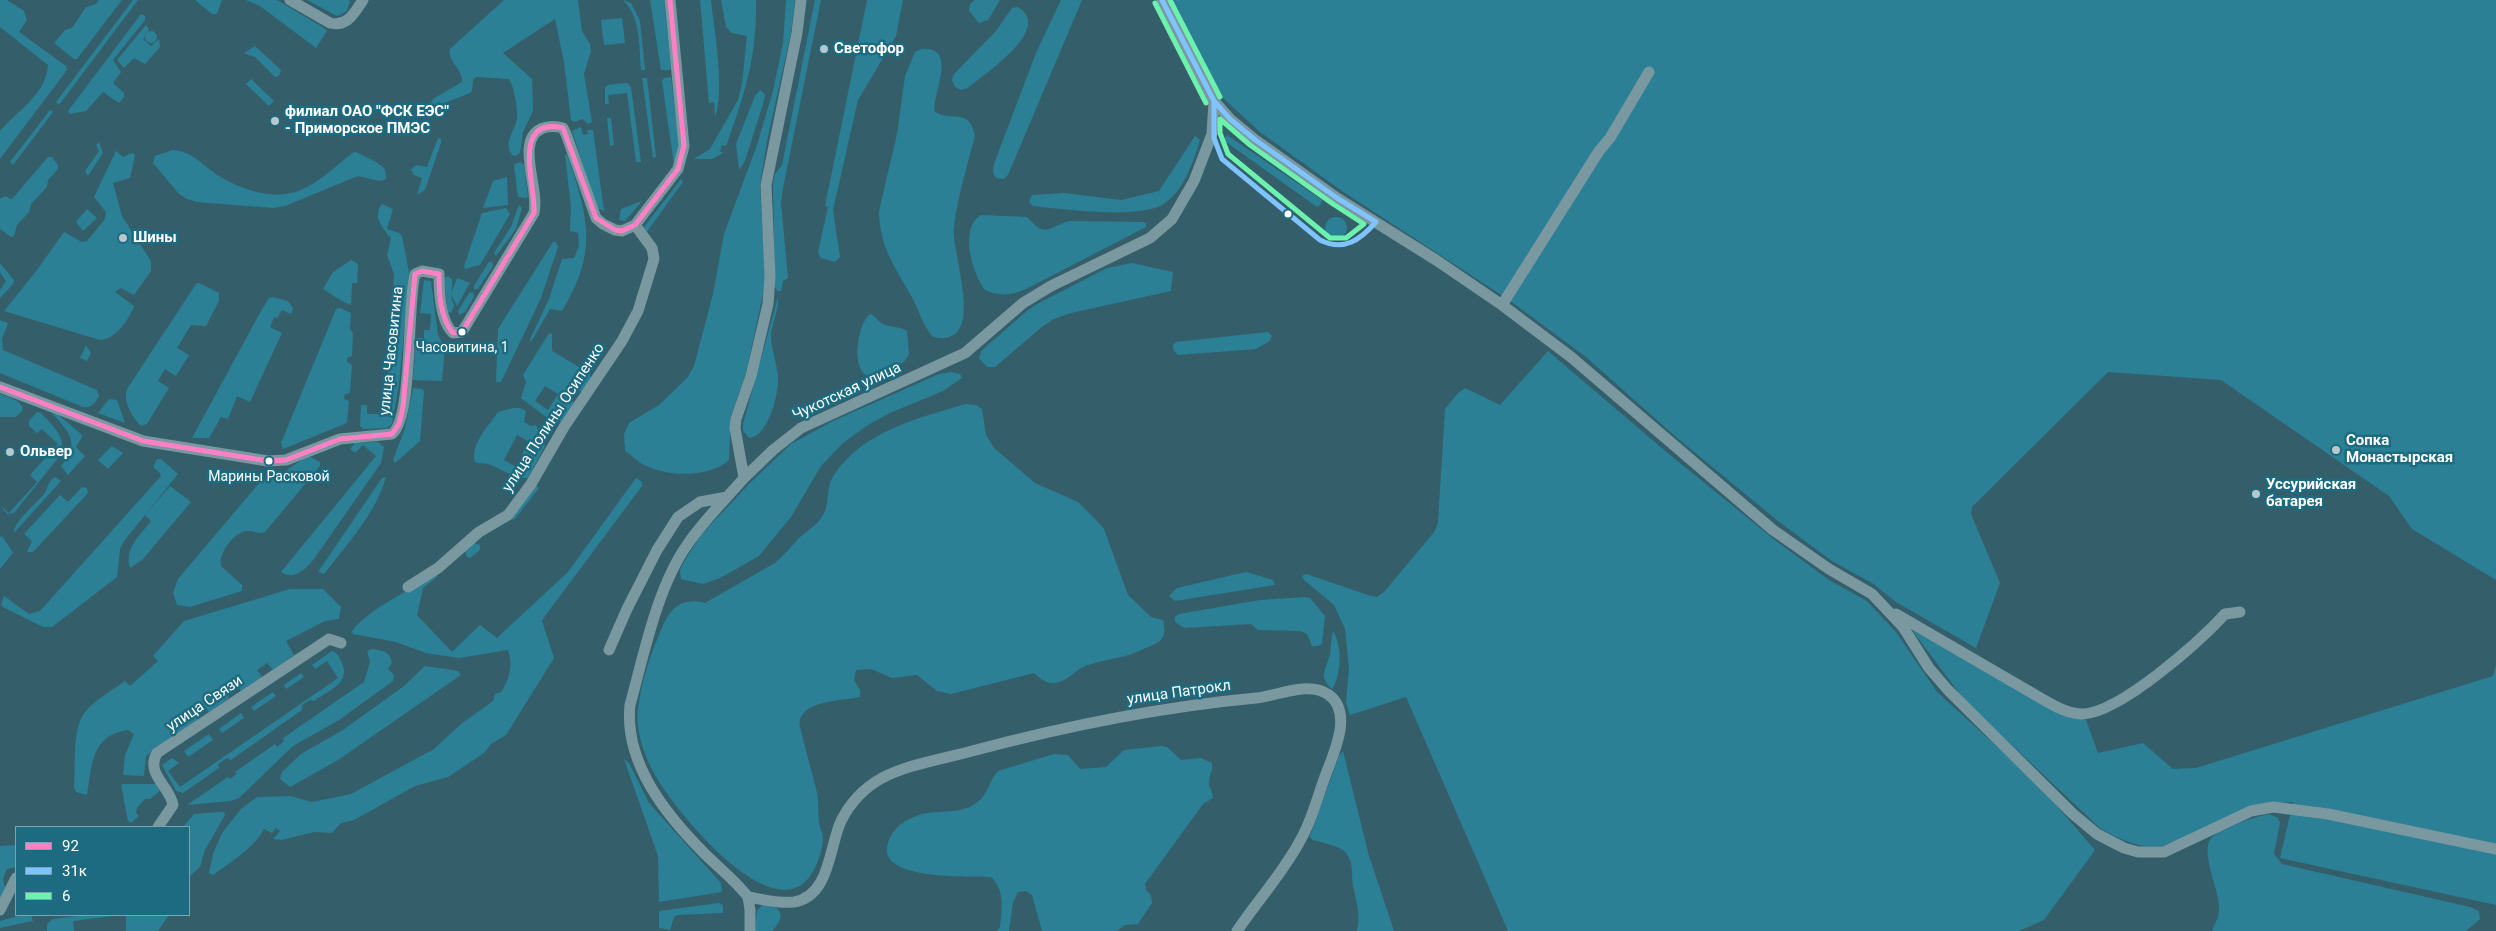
<!DOCTYPE html>
<html>
<head>
<meta charset="utf-8">
<style>
  body { margin:0 }
  #map { position:relative; width:2496px; height:931px; overflow:hidden; background:#335e6a; font-family:Roboto,sans-serif }
  canvas { display:block }
  .legend { position:absolute; left:15px; top:826px; width:175px; height:90px; box-sizing:border-box; background:#1c6b81; border:1px solid #77a6b3; margin:0; padding:6px 9px; list-style:none; font-size:15px; color:#fff }
  .legend li { display:flex; align-items:center; gap:10px; height:25px }
  .legend b { width:25px; border:1px solid #77a6b3 }
</style>
</head>
<body>
<div id="map">
<canvas width="2496" height="931"></canvas>
<ul class="legend">
<li><b style="height:6px;background:#ff80c5"></b>92</li>
<li><b style="height:6px;background:#80c4ff"></b>31к</li>
<li><b style="height:6px;background:#6df2ae"></b>6</li>
</ul>
</div>
<script>
const ctx = document.querySelector('canvas').getContext('2d');
ctx.lineJoin = 'round';
function fillPath(path, color) { ctx.fillStyle = color; ctx.fill(path, 'evenodd'); }
function trace(path, color, width, dash) { ctx.strokeStyle = color; ctx.lineWidth = width; ctx.lineCap = dash ? 'butt' : 'round'; ctx.setLineDash(dash || []); ctx.stroke(path); }
function drawText(font, color, halo, rows, align = 'center') {
  ctx.font = font + ' Roboto,sans-serif'; ctx.lineWidth = 5; ctx.setLineDash([]); ctx.textBaseline = 'middle'; ctx.strokeStyle = halo; ctx.fillStyle = color; for (const [text, x, y, turn = 0] of rows) {
    ctx.save(); ctx.translate(x, y); ctx.rotate((+turn || 0) * Math.PI / 180); ctx.textAlign = isNaN(turn) ? turn : align; if (halo) ctx.strokeText(text, 0, 0); ctx.fillText(text, 0, 0); ctx.restore();
  }
}
fillPath(new Path2D(`
  M0,0H7L24,11L27,20L19,32L66,66L67,70L0,159V131C17,111 46,95 48,65L0,27Z
  M99,0H122L77,59H74L54,43L65,30L72,28L86,7L96,4Z
  M133,0H138L59,105L56,102Z
  M195,0H222L217,14H212Z
  M246,0H277L324,28L327,31L316,48L260,6Z
  M307,0H349L350,2L346,12L337,16Z
  M504,0H578L582,31L590,44L591,51L584,74L592,122L588,124L583,119L574,122L571,120L564,62L555,19L503,53L532,79L533,111L523,132L520,153L515,156L512,155C503,141 515,132 517,118C518,108 514,87 509,79L476,77L473,80L472,91L470,93L437,106H433L431,103L433,99L462,82C463,69 447,61 450,49Z
  M623,0L631,3L640,21L645,70H641C639,47 641,17 623,0Z
  M650,0H664L671,68L669,70H661Z
  M700,0H711C714,27 725,93 715,117L714,102L709,103Z
  M721,0H756C757,55 746,90 728,141L726,146L722,145L720,151L723,153L712,159H694L710,149L738,100L742,83L747,36L732,33L726,27Z
  M786,0H795L791,33L767,141L760,185L765,275L763,294L746,373L731,416L729,460C709,478 668,477 644,465C638,462 632,455 625,451L624,434L629,423L659,405L687,378L694,366L713,294L724,234L757,145L773,91L783,43Z
  M815,0H821L783,188L781,203L788,278L783,281L781,291H778L775,288L773,183L775,174L782,165Z
  M867,0H903L896,36L858,100L833,210L840,257L835,262L821,258L818,252L828,207L825,206Z
  M975,0H1000L988,20L979,23L969,11L970,4Z
  M1061,0H1082L1008,175L1003,179L996,178L993,173L994,164L1036,53Z
  M1171,0H2496V580L2412,529L2389,496L2221,380L2108,372L1972,507L1971,514L2000,583L1976,648L1896,602L1872,583L1832,561L1778,521L1676,437L1586,357L1509,300L1342,191L1260,132L1223,98Z
  M1018,7C1054,29 984,74 968,88L961,90L955,87L952,80L954,74L996,31L1012,8Z
  M141,14L145,16V20L113,60L121,72L113,83L124,93V97L119,103L103,92L86,111L70,114L68,111Z
  M622,18L625,43L604,45L601,20Z
  M146,25L149,30L143,39L151,46L159,39L160,47L145,64L134,58L124,68L117,60Z
  M145 37a6 6 0 1 1 12 0a6 6 0 1 1-12 0Z
  M255,46L281,70L279,76L275,77L255,57L244,53Z
  M921,49C960,46 931,96 935,112C953,122 969,107 975,136C967,166 958,196 954,226C950,252 990,349 933,337C923,326 919,311 913,299C896,269 879,246 879,211L897,134L905,76L915,52Z
  M671,77L679,145L674,165L662,81L664,78Z
  M642,78H647L656,157L653,158Z
  M251,79L274,101L269,106L246,84Z
  M627,83L631,87L641,162H636L627,93L608,95L609,104H605V88L608,85Z
  M760,90L765,94L763,104L745,161L739,170L736,144L755,96Z
  M50,110L53,112L13,165L10,162Z
  M607,118H611L614,145L610,146Z
  M581,127L583,135L588,134L587,130H593L604,211L597,208L572,131Z
  M1227,135L1322,200L1321,204L1317,207L1226,142L1224,139Z
  M1195,136L1200,140C1193,162 1185,189 1165,203C1143,220 1062,209 1033,206L1029,202L1032,195L1064,193L1121,200L1159,191Z
  M438,138L441,139V143L425,190L417,195L422,178L414,175L411,169L417,165L427,167Z
  M99,142L103,153L88,176L85,171L99,151L96,145Z
  M173,150C191,151 202,164 216,174C242,191 279,203 307,187C324,178 338,164 354,152C358,152 379,163 383,167C386,170 386,175 386,179L380,181L358,176L285,206L273,208L197,202L187,199L179,194L153,163L155,156Z
  M116,151L123,157L132,153L135,155L130,178L113,183L122,216L151,261V271L134,295L121,288L115,292L134,306C129,320 116,339 100,340L4,311L37,270L64,232L82,242L87,241L105,219L106,212L94,197Z
  M567,154C588,217 599,250 562,311L550,309L531,342L530,339L549,299L562,259L574,258L579,246L578,233L570,231L571,207L565,155Z
  M48,157H52L58,165V169L48,180L47,187L31,204L29,212L17,225L14,236L11,237L0,229V199L5,196L11,199L13,198Z
  M521,162L524,165L528,195L527,198L518,197L514,166L515,164Z
  M507,177L508,205L483,208L493,181Z
  M681,179L683,182L646,233L644,227Z
  M642,201L625,221L619,220L621,209Z
  M382,204L393,209L387,229L399,233L402,236L409,272L408,290L399,384L392,424L387,428L363,429L360,426L361,405H367V414H387L394,274L387,255L391,238C383,229 372,216 382,204Z
  M519,205L522,208L516,229L496,256L494,253L511,227Z
  M506,208L510,214L480,265L465,269L464,266L482,213Z
  M87,209L97,218L83,231L76,222Z
  M981,215L1027,217C1047,239 1047,227 1070,221L1142,222L1146,223V227L1026,289C1012,296 999,296 985,290C972,273 959,228 981,215Z
  M1325 228a11 11 0 1 1 22 0a11 11 0 1 1-22 0Z
  M553,242H556L558,247L541,298L501,382H496L498,329Z
  M351,260L358,264L357,283H352L351,305C340,301 333,295 323,289L333,272Z
  M492,261L493,266L478,289H474V286L488,263Z
  M0,263L14,280L13,284L0,298V290L6,281L0,272Z
  M1132,263L1173,272L1171,291L1071,313L1054,319L1043,326L995,367H987L979,358L981,351L1028,310L1039,303L1107,268Z
  M447,276L452,279C453,290 449,293 454,306L451,313L448,312L444,279Z
  M457,278L470,283L457,306L451,294Z
  M424,280L431,281L438,335L445,348L442,381L413,380L416,338H424V330H430L431,314L420,313Z
  M199,283L219,293V301L206,326L191,325L177,348L189,355L176,376L165,369L158,381L169,388L147,424L141,426C132,417 123,402 127,389L196,284Z
  M473,292L474,297L465,312L459,315L458,311L469,293Z
  M272,297L288,301L293,308L291,314L282,310L277,318L274,317L270,327L282,333L250,402L237,396L228,419L221,417L209,438H192L261,311L269,298Z
  M778,297C780,310 770,325 771,339C772,352 777,364 778,377C779,394 768,437 749,438L743,431V424Z
  M340,308L351,313L350,329L353,333L352,356L347,358V362L352,365L350,393L345,394L344,399L349,401L347,423L283,449L281,443L332,319L336,309Z
  M870,314C876,316 877,321 883,324C891,328 900,326 907,331L909,354L904,362L868,376C850,370 858,322 870,314Z
  M0,320L8,323L2,339L3,350L97,390L99,396C96,403 91,408 83,407L0,373Z
  M1268,332L1272,336L1270,341L1256,349L1178,355L1173,350V345L1176,342Z
  M549,333L552,334V351L589,373L591,378L582,392L571,387L565,393L574,403L562,422L546,417L521,398L526,382L523,375ZM545,386L558,394L548,410L535,401Z
  M86,345L91,353L87,361L80,358Z
  M1548,351L1664,450L1776,541L1829,580L1867,601L1896,632L1937,692L2036,782L2095,850L2044,920L2019,931H1508L1406,697L1350,715L1346,703L1349,668L1345,629L1334,605L1304,580L1302,576L1306,574L1371,596L1377,597L1384,592L1435,531L1438,522L1445,409L1458,393L1465,388L1500,405Z
  M951,372L960,374L962,378L943,391L890,413L868,425L843,443L821,466L791,517L759,556L720,578L703,584L681,579L680,570L685,560L701,535L750,483L791,444L833,421L939,374Z
  M413,388L422,389L424,391L420,441L395,463L393,460L405,428Z
  M0,394C8,397 22,400 23,410L16,417H0Z
  M109,399L117,400L125,423L98,413Z
  M966,404L976,405L982,409L986,435L994,448L1035,483L1078,502L1096,520L1104,529L1128,595L1151,617L1163,620C1169,643 1156,643 1139,651C1122,659 1105,659 1088,665C1075,669 1068,682 1054,683C1046,684 1040,678 1034,673L951,694L937,691L917,675L892,678L871,669L856,670L854,680L860,690V697C842,701 796,700 800,727C805,749 812,771 817,793C819,803 818,813 819,823C820,828 823,833 823,838C823,851 815,873 805,882C763,920 672,807 654,773C646,759 640,742 638,726C635,702 649,657 659,635C668,612 678,596 705,603L775,563C784,555 791,547 799,538C810,528 821,524 826,508C829,496 827,485 834,475C863,431 919,418 966,404Z
  M513,408H520L526,411L524,422L531,426L536,425L545,446L528,478C513,479 501,468 488,464C483,463 480,464 475,462C470,444 488,427 498,412ZM517,435L528,441L522,455L525,461L520,469L504,460Z
  M54,411L81,434L82,437L76,447L85,456L68,475L61,466C81,443 69,432 52,413Z
  M37,412L41,413C52,425 65,435 62,453L14,513L7,514L0,505L9,513L37,482L30,475L58,444L42,429L37,433L29,426V421Z
  M378,442L384,447L381,463L314,559C306,569 294,581 281,572L376,456L363,445L355,453L350,449L355,443Z
  M112,446L123,453L108,469L98,460Z
  M309,456L320,462V466L265,532C258,535 256,531 249,531C235,530 218,553 221,566L242,585V591L190,607L177,605L173,593L178,579L260,482C265,477 272,479 278,475C290,470 297,461 309,456Z
  M157,459H161L178,474L124,541L120,549L117,577L52,627H43L3,607L1,605L4,596L29,614L40,611L161,476L160,473L153,467Z
  M55,477L61,481L14,533C13,522 37,503 44,494C48,488 48,481 55,477Z
  M386,477C376,513 346,546 324,574L318,572L382,478Z
  M636,478L642,482V486L545,616L542,621L554,658L506,735L491,744L484,753L448,777L415,786L354,820L341,823L332,833L314,832L281,840L273,839L280,831L276,828L272,833L264,829C254,848 231,862 213,875L209,873L213,854L222,833L241,809L257,797L290,796L312,802L351,794L434,749L461,724L493,701L495,694L501,692C510,679 513,665 508,650L459,658L426,653L396,642L353,634L352,631C370,608 411,589 437,575V577L423,588L417,615L452,652L480,625L497,638L568,572Z
  M536,485L539,488L514,520L512,519Z
  M170,486L191,502L142,560L130,568C124,549 140,535 151,521L145,515Z
  M82,487L87,488L88,493L33,552H27L32,541L24,534L60,495L68,502Z
  M2,536L13,553L0,569V537Z
  M474,543L480,545V550L470,558L467,557L465,551Z
  M1246,572L1273,580L1275,585L1175,601L1169,596L1177,588Z
  M290,589H323L341,607L339,619L325,621L286,641L294,655L273,670L267,663L257,670L262,677L241,691L236,684L225,691L229,698L209,712L205,706L194,713L198,719L146,756L144,776L123,775L125,755L134,734L128,730C91,735 92,765 87,795L76,792L74,788C76,766 72,739 81,719C88,703 112,691 125,681L130,686L158,661L153,656L184,621Z
  M1304,597L1310,598L1325,616L1322,644L1318,646H1312L1307,634L1300,631L1258,630L1251,624L1184,628L1175,622V617L1179,614L1260,600Z
  M1912,630L2061,713L2086,720L2098,753L2143,743L2173,769L2196,768L2493,676L2496,665V905L2280,858L2293,802L2273,803L2163,846C2139,849 2122,840 2101,829L1965,701Z
  M1333,631C1342,644 1342,675 1332,689C1318,677 1326,668 1330,655C1331,647 1331,639 1333,631Z
  M372,649C383,651 390,651 392,663L388,669L394,675L393,681L339,720L293,746L239,798L231,801L187,805L228,777L230,779L237,774L235,772L275,744L277,747L284,741L283,738L364,682L370,662L367,651Z
  M332,651C338,653 339,657 342,663C351,683 328,691 314,701L310,700L302,705V710L231,760L227,758L218,764L219,768L183,793L176,791L162,765L172,758L179,763L168,771L180,787L338,678L327,661L315,669L312,665Z
  M425,666L458,671L461,675L338,760L290,787L280,779L282,772L301,754L343,730L404,686Z
  M301,673L304,677L286,689L284,685Z
  M273,692L276,696L254,711L251,707Z
  M241,713L244,718L222,733L219,729Z
  M209,734L213,740L188,757L184,751Z
  M1162,746L1167,747L1181,760L1201,758L1212,763C1213,770 1210,774 1209,781C1208,787 1213,792 1213,798L1203,804L1145,884L1146,890L1151,895L1152,903L1138,924L1125,925L1117,931H1042L1032,895L1026,891L1018,892L1013,903L1009,931H997L1000,927C1002,909 1005,890 991,877C970,876 875,881 888,843C892,830 901,822 914,817C935,807 960,818 980,800C988,793 990,779 998,771L1054,754L1068,755L1080,769L1106,767L1124,750Z
  M1343,751L1369,856L1394,931H1357C1361,913 1356,902 1353,885C1351,874 1354,859 1344,851C1335,844 1321,843 1311,839L1310,836L1339,756Z
  M624,759L629,763L649,803L721,883L722,892L659,902L658,856Z
  M123,784H156L159,789V792L150,799H145L137,808L136,813L139,816L131,823L128,821L121,785Z
  M219,812H224L225,815L205,850L200,867L189,877V827H183L194,814Z
  M2269,814L2278,818L2280,823L2274,854L2282,864L2470,907L2479,911L2480,919L2466,931H2212C2214,925 2218,919 2219,913C2222,893 2198,852 2212,837C2216,833 2224,830 2229,828C2242,821 2255,817 2269,814Z
  M16,845V867L7,869L3,879L5,887L0,899V846Z
  M719,903L723,905V913L678,915L674,917L670,930L659,928V911Z
  M763,904C783,906 786,917 772,931H755L757,911Z
  M22,915H31L33,921L0,928V921Z
  M86,915L112,916L73,921L74,931H47V924L53,919Z
  M126,915H169L158,931H126Z`), '#2c8096');
trace(new Path2D(`
  M290,0L330,23C348,27 354,13 363,0
  M801,0L797,33L766,185L770,276L768,304L751,376L736,419L735,428L744,478L773,450L801,428L965,353L1023,303L1051,286L1150,238L1172,219L1194,181L1212,134L1214,101
  M1162,0L1214,101L1230,119L1254,139L1337,198L1436,260L1502,305L1571,357L1773,530L1829,569L1872,594L1903,627L1929,668L1948,690L2073,814L2097,834L2124,848L2138,852H2164L2251,811L2273,807L2328,814L2496,849
  M1502,305L1599,151L1610,138L1649,72
  M0,387L143,441L268,461L286,460L340,439L392,434C413,418 407,305 415,274L422,271L439,274C439,291 440,321 453,333L462,332L534,213C540,188 514,139 543,128C550,126 556,126 563,128L566,134L596,218L603,224L615,230L622,231L635,225L678,169L684,146L670,0
  M744,478C725,500 703,521 687,545C657,588 644,654 630,705C624,763 666,815 705,854C719,868 736,881 748,897L750,910V931
  M408,587L438,568L479,532L508,515L531,484L564,427L622,341L638,311L654,259L652,248L635,225
  M1896,614L2044,700C2056,707 2069,714 2083,714C2121,712 2199,642 2225,614L2240,612
  M609,650L627,609L657,550L678,517L700,502L727,497
  M158,827L173,805C170,786 145,774 157,753L329,639L341,643
  M748,897C762,899 779,904 794,902C830,896 829,847 841,821C850,803 864,788 882,778C909,764 943,759 972,751C1066,726 1159,707 1256,698C1278,696 1309,680 1329,695C1353,713 1334,752 1326,774C1318,795 1312,820 1301,839C1284,872 1257,901 1237,931
  M0,910L16,878`), '#7998a0', 11);
trace(new Path2D(`
  M0,387L143,441L268,461L286,460L340,439L392,434L399,424L403,407L415,274L422,271L439,274C439,294 440,317 453,333L462,332L534,213C536,186 510,116 563,128L596,218L615,230L622,231L635,225L678,169L684,146L670,0`), '#ff80c5', 5);
trace(new Path2D(`
  M1162,0L1214,101L1230,119L1254,139L1337,198L1376,222
  M1214,101V138L1222,159L1320,240C1344,252 1360,240 1376,222`), '#80c4ff', 5);
trace(new Path2D(`
  M1170,0L1220,97
  M1155,3L1206,103
  M1220,119L1250,145L1333,204L1364,224L1346,238H1330L1228,154L1220,133Z`), '#6df2ae', 5);
for (const [x, y, r, color] of [
  [824,49,5,"#b8c7cb"],
  [275,121,5,"#b8c7cb"],
  [1288,214,4.5,"#fff"],
  [123,238,5,"#b8c7cb"],
  [462,332,4.5,"#fff"],
  [2336,450,5,"#b8c7cb"],
  [10,452,5,"#b8c7cb"],
  [269,461,4.5,"#fff"],
  [2256,494,5,"#b8c7cb"]
]) { const dot = new Path2D(); dot.arc(x, y, r, 0, 2 * Math.PI); ctx.fillStyle = color; ctx.fill(dot); trace(dot, '#1c6b81', 2); }
drawText('14px', '#fff', '#1c6b81', [
  ["Часовитина, 1",462,348],
  ["Марины Расковой",269,477]
]);
drawText('bold 15px', '#fff', '#1c6b81', [
  ["Светофор",834,49],
  ["филиал ОАО \"ФСК ЕЭС\"",285,112],
  ["- Приморское ПМЭС",285,129],
  ["Шины",133,238],
  ["Сопка",2346,441],
  ["Монастырская",2346,458],
  ["Ольвер",20,452],
  ["Уссурийская",2266,485],
  ["батарея",2266,502]
], 'left');
drawText('15px', '#fff', '#1c6b81', [
  ["улица Часовитина",392,351,-84],
  ["Чукотская улица",847,392,-25],
  ["улица Полины Осипенко",554,418,-57],
  ["улица Патрокл",1179,693,-8],
  ["улица Связи",205,704,-34]
]);
</script>
</body>
</html>
